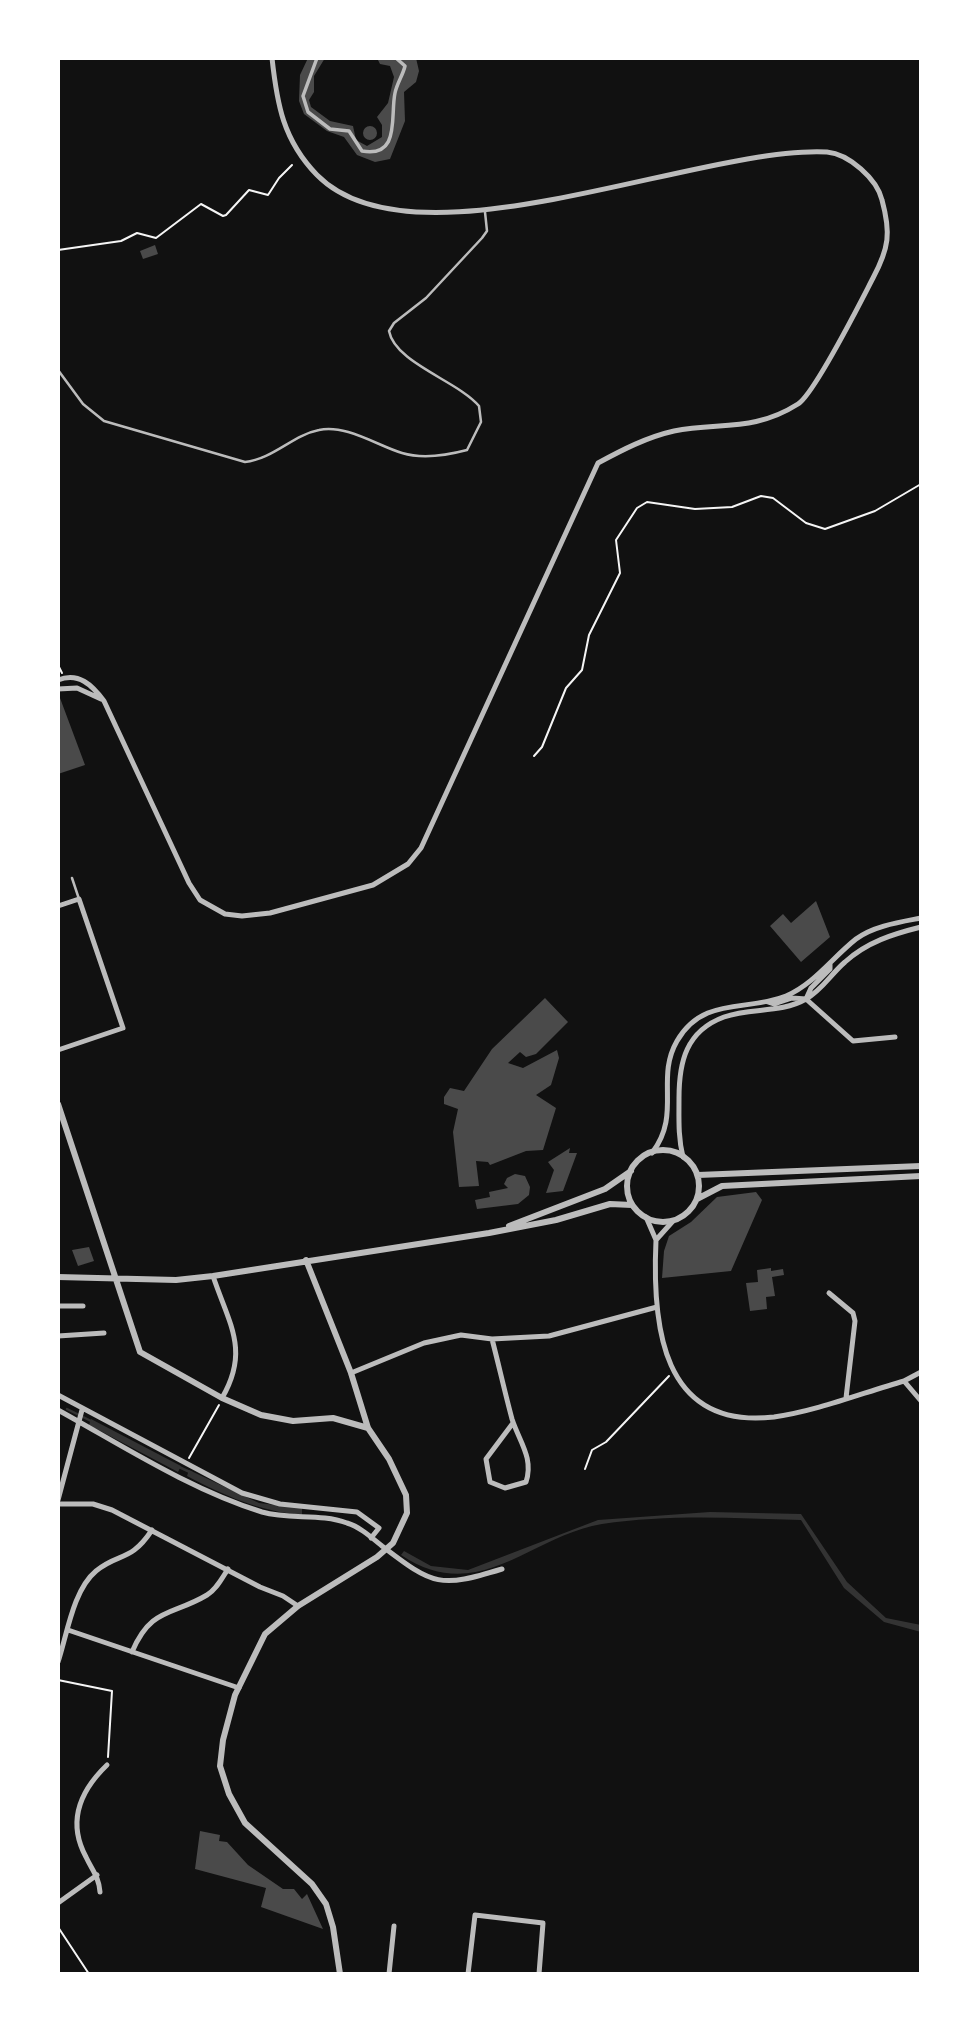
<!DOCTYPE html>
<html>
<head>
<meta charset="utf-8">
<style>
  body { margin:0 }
  #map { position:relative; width:979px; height:2032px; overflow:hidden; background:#111; font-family:Mulish,sans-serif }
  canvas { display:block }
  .frame { position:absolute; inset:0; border:60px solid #fff; pointer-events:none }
</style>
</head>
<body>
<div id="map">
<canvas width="979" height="2032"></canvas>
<div class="frame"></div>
</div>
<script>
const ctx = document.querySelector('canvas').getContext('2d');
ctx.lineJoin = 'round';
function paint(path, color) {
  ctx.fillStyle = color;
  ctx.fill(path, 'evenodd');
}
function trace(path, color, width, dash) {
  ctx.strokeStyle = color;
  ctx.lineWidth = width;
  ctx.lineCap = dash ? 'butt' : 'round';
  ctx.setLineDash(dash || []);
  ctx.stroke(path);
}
const water = new Path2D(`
  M91,1419L181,1466L178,1472L89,1425Z
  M189,1470L259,1503L302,1508V1515C259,1511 225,1496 187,1476Z
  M710,1512L801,1514L847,1582L886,1618L921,1625V1632L884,1622L844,1588L801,1520C735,1518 667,1514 602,1524C529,1536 479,1607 401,1555L404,1551L431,1566L468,1570L598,1520Z`);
const stream = new Path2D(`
  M67,1409L93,1422
  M179,1467L192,1473`);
const building = new Path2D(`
  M308,58H325L314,76V92L309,100L311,107L330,121L353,126L356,140L367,146L382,137V125L377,117L388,103L394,77L390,66L380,64L377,58H416L419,71L416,82L404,92L405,121L390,159L375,162L357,155L344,137L327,131L304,114L299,101L300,75Z
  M363 133a7 7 0 1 1 14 0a7 7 0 1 1-14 0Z
  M155,245L158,254L143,259L140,251Z
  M58,698H60L85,765L58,774Z
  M816,901L830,937L801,962L770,926L783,914L791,923Z
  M545,998L568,1022L536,1054L526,1057L520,1052L508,1063L523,1068L557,1050L559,1058L551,1085L536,1095L556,1108L543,1150L526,1151L490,1165L488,1162L476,1161L479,1186L459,1187L453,1132L458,1109L444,1104V1097L450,1088L464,1091L492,1049Z
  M570,1148L569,1153H577L563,1191L546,1193L554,1170L548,1162Z
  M515,1174L525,1176L530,1187L529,1195L518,1204L477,1209L475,1200L490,1197L489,1192L508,1188L504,1184L507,1178Z
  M756,1192L762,1200L731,1271L662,1278L664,1251L669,1236L691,1222L717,1197Z
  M89,1247L94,1261L78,1266L72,1250Z
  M771,1268V1271L783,1269L784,1275L772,1277L775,1296L766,1297L767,1309L750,1311L746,1283L758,1282L757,1270Z
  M200,1831L220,1835L219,1841L227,1842L248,1865L283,1889H294L302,1899L307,1894L323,1929L261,1907L266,1888L195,1869Z`);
const path = new Path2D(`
  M58,250L121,241L137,233L156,238L201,204L223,216L226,215L249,190L268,195L279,178L292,165
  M58,665L62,673
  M534,756L542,747L566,688L582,670L589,635L620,573L616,540L637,508L647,502L695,509L732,507L761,496L773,498L806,523L825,529L875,511L921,484
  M189,1458L219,1405
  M585,1469L592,1450L606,1442L669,1376
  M58,1680L112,1691L108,1757
  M58,1927L89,1974`);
const service = new Path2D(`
  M58,370L83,404L104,421L245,462C273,459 293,435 319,430C346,424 378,446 402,453C422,459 448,455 467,450L481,422L479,406C458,381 395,363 389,331L394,323L426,298L482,238L487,231L485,212
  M72,878L79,899`);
const pedestrian = new Path2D(`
  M317,58L303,96L308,112L330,129L349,131L362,151C401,158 390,116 395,93C397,83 403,75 405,66L396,58`);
const minor = new Path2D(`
  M58,680C79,672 92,685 104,701L189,883L200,900L225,914L242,916L270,913L373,885L408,864L421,848L598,463C622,450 647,437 674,431C720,422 754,432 798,404C815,393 861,301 873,278C889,248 891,233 882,200C877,179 849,154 827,152C700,145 414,274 317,175C283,140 277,104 272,58
  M58,689L77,688L101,699
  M58,906L79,899L123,1028L58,1050
  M806,999L853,1041L895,1037
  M768,1002L774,1004L792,998L806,999L811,988L830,969V964
  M652,1153C682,1114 655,1079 677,1041C703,996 747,1012 786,996C814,984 832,958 856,939C873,926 900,922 921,918
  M683,1157C678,1137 679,1119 679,1098C679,1062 686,1031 724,1017C751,1007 780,1014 806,999C822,990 831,974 845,962C867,942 893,934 921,927
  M646,1217L656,1240L673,1221
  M656,1240C652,1325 661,1430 774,1417C817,1411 862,1393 904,1381L921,1372
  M213,1276C229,1324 250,1350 222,1398
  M829,1293L853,1313L855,1321L846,1398
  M58,1306H83
  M58,1336L104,1333
  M492,1339C499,1366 505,1393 512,1419C519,1441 534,1458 526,1482L505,1488L490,1482L486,1459L513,1423
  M351,1373L424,1343L461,1335L492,1339L549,1336L657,1307
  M904,1381L921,1401
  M58,1395L242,1493L280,1504L357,1512L379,1528L371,1538
  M58,1410C123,1446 191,1490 262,1512C290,1520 320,1513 347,1523C360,1527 371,1537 382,1546C434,1586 440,1588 502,1569
  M58,1500L82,1410
  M58,1504H93L112,1510L260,1587L283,1596L298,1606
  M68,1630L239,1688
  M132,1652C151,1607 172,1616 207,1595C217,1589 222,1578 228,1569
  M58,1662C67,1635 73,1590 96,1571C119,1552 130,1563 152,1530
  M100,1892C99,1877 92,1870 86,1857C67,1822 80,1791 107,1765
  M58,1903L97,1875
  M389,1974L394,1926
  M468,1974L475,1915L543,1923L539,1974`);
const tertiary = new Path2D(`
  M58,1104L140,1352L222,1398L261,1415L293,1421L333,1418L368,1428
  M627 1186a36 36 0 1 1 72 0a36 36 0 1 1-72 0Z
  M698,1175L921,1166
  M697,1199L722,1186L921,1176
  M509,1226L605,1189L631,1171
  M306,1260L351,1373L368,1428L389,1459L406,1495L407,1513L393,1543L377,1557L298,1606L265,1634L235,1695L223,1740L220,1766L229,1794L245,1823L312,1884L326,1904L333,1927L340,1974
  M58,1277L176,1280L213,1276L489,1233L556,1220L610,1204L632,1205`);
paint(water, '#333');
trace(stream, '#333', 2.5);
paint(building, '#4a4a4a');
trace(path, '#f5f5f5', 2);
trace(service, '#bcbcbc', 2.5);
trace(pedestrian, '#bcbcbc', 3.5);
trace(minor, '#bcbcbc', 5);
trace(tertiary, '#bcbcbc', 6);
</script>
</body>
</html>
